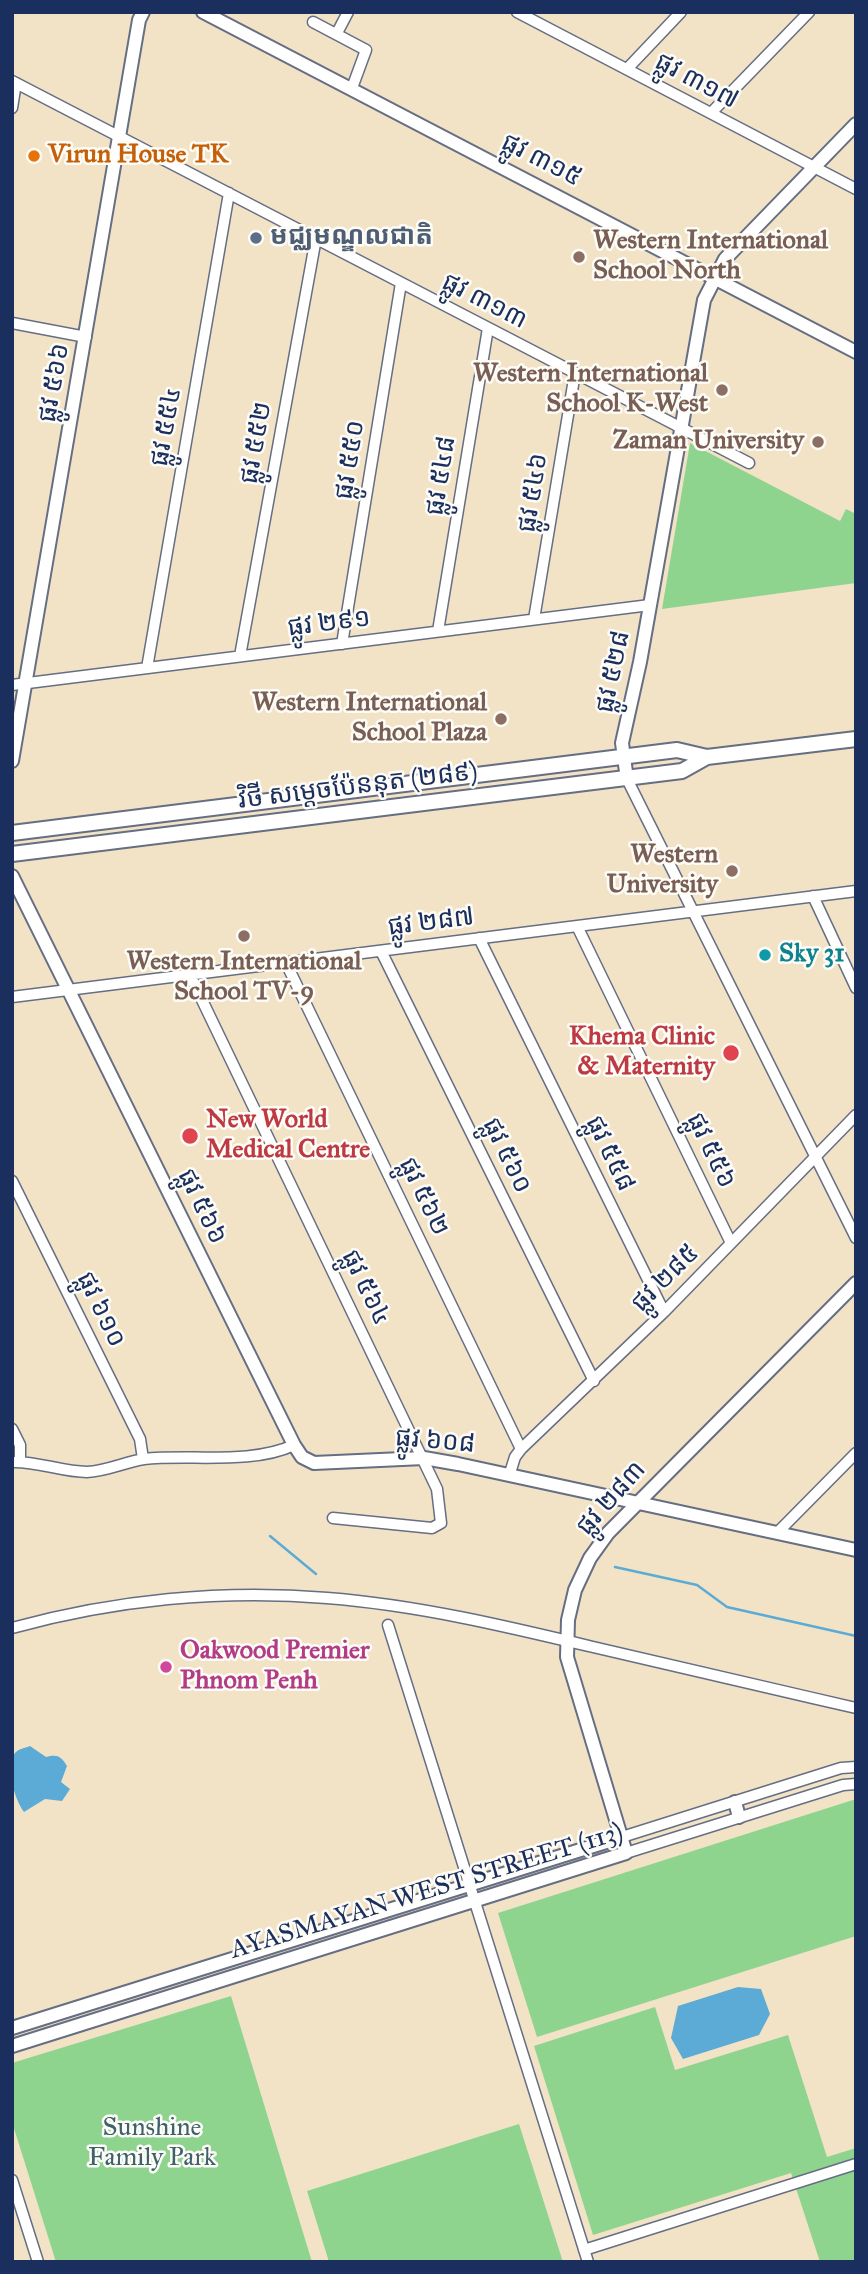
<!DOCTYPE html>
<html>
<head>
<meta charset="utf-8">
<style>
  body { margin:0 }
  #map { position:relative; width:868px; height:2274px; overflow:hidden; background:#f2e3c7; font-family:"IM FELL Great Primer",serif }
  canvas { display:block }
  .frame { position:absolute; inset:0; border:14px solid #1b2f5e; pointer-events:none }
</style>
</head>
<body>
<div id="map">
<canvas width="868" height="2274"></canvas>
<div class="frame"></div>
</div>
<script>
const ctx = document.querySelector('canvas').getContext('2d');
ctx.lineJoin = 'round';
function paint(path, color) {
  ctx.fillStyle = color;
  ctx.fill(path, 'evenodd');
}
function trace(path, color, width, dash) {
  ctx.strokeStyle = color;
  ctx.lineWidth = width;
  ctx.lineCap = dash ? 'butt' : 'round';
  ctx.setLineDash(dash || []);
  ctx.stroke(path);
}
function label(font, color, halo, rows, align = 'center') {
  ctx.font = font + ' "IM FELL Great Primer","Noto Sans Khmer",serif';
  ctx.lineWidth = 5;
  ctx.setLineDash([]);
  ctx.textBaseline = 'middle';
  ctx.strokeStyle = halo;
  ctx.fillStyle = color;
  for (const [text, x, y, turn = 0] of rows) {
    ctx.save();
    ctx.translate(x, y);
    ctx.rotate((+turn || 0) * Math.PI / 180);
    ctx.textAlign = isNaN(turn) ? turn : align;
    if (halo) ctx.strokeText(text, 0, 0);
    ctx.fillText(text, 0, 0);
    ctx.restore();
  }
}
const green = new Path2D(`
  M690,443L840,521L846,509L856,514V583L662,609Z
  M856,1799V1936L537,2037L498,1913Z
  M231,1996L312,2262H56L12,2122V2063Z
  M655,2007L675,2070L788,2035L827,2157L856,2148V2262H820L791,2173L593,2235L534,2046Z
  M519,2124L563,2262H329L307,2191Z`);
const water = new Path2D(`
  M30,1746L46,1757C57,1754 61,1756 67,1766L61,1782L70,1789L62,1801L45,1799L24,1812C15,1800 4,1765 15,1753C18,1749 25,1748 30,1746Z
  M738,1987L761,1989L770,2014L759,2035L683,2059L671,2038L678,2006Z`);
const stream = new Path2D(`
  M270,1536L316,1574
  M615,1567L697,1585L727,1607L856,1636`);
const minor = new Path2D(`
  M517,12L856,189
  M313,22L366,50L352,88
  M337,33L348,12
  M627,69L681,12
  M12,81L749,463
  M12,108L16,83
  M711,113L809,12
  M12,323L86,337
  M534,619L575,373
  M438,631L488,328
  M342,644L401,283
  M240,656L316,238
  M147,668L229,193
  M12,685L650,605
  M627,779L856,1238
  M813,896L856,988
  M577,926L731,1243
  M479,938L664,1312
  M381,951L594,1381
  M286,963L521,1449
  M190,975L437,1489L441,1523L432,1528L333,1518
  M12,997L856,891
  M12,1181L140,1439L143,1459
  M12,1429L20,1445V1462
  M12,1462C37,1461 62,1472 87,1472C107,1471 125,1462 144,1459C190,1454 251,1465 294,1445
  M510,1473L515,1457L521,1449L664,1312L856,1115
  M778,1532L856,1453
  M388,1625L588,2262
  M12,1628C113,1600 222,1589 327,1598C417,1605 505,1626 593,1647C680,1667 768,1688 856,1708
  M622,1837L841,1768L856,1767
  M626,1853L843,1785L856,1784
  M12,2180L38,2262
  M584,2250L856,2164`);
const tertiary = new Path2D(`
  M203,12L856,352
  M12,761L139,20L143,12
  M627,779L622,743L640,662L704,300L725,259L856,124
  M12,876L294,1445L302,1457L314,1463L424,1458L458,1464L856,1550
  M735,1802L739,1817
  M12,2028L622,1837
  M12,2046L626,1853L567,1657L568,1620L575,1590L590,1558L608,1533L856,1283`);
const secondary = new Path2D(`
  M12,833L677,750L707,757L856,739
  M12,854L682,771L707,757`);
const markers = [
  [34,156,7,"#e8710a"],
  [256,238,7,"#5c6f8a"],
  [579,257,7,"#8d6e63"],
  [722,390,7,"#8d6e63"],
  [818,442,7,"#8d6e63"],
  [501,719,7,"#8d6e63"],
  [732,871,7,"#8d6e63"],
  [244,936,7,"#8d6e63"],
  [765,955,7,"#0f9aa8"],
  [731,1053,9,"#e0444e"],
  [190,1136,9,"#e0444e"],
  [166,1667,7,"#d1479c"]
];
const streetNames = [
  ["ផ្លូវ ៣១៧",696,82,28],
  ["ផ្លូវ ៣១៥",541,161,27],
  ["ផ្លូវ ៣១៣",484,302,27],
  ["ផ្លូវ ៥៦៦",55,383,-80],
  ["ផ្លូវ ៥៥៤",167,427,-80],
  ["ផ្លូវ ៥៥២",257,443,-80],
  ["ផ្លូវ ៥៥០",351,460,-81],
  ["ផ្លូវ ៥៤៨",442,476,-81],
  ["ផ្លូវ ៥៤៦",534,493,-81],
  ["ផ្លូវ ២៩១",329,624,-7],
  ["ផ្លូវ ៥២៨",614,672,-78],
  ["វិថី សម្តេចប៉ែននុត (២៨៩)",358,787,-7],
  ["ផ្លូវ ២៨៧",431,923,-7],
  ["ផ្លូវ ៥៥៦",710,1151,64],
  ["ផ្លូវ ៥៥៨",609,1154,64],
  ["ផ្លូវ ៥៦០",506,1156,64],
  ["ផ្លូវ ៥៦២",423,1197,64],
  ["ផ្លូវ ៥៦៦",201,1207,64],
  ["ផ្លូវ ២៨៥",666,1279,-45],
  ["ផ្លូវ ៥៦៤",365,1288,64],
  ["ផ្លូវ ៦១០",100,1310,64],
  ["ផ្លូវ ៦០៨",435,1442,5],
  ["ផ្លូវ ២៨៣",612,1499,-48],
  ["AYASMAYAN WEST STREET (113)",427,1892,-17]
];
const foodNames = [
  ["Virun House TK",48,156]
];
const serviceNames = [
  ["មជ្ឈមណ្ឌលជាតិ",270,238]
];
const educationNames = [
  ["Western International",593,242,"left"],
  ["School North",593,272,"left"],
  ["Western International",708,375],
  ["School K-West",708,405],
  ["Zaman University",804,442],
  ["Western International",487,704],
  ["School Plaza",487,734],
  ["Western",718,856],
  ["University",718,886],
  ["Western International",244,963,"center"],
  ["School TV-9",244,993,"center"]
];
const cultureNames = [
  ["Sky 31",779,955]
];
const healthNames = [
  ["Khema Clinic",715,1038],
  ["& Maternity",715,1068],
  ["New World",206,1121,"left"],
  ["Medical Centre",206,1151,"left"]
];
const hotelNames = [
  ["Oakwood Premier",180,1652],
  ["Phnom Penh",180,1682]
];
const parkNames = [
  ["Sunshine",152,2129],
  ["Family Park",152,2159]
];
paint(green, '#8ed48e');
paint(water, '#5cabd6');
trace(stream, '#5cabd6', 2.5);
trace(minor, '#666e83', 13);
trace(tertiary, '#666e83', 16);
trace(secondary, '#666e83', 18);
trace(minor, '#fff', 10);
trace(tertiary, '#fff', 12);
trace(secondary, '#fff', 14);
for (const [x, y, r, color] of markers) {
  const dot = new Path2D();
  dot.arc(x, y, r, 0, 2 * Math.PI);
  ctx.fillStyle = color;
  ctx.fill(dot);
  trace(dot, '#fdfcf7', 2.5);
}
label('26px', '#1b2f5e', '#fdfcf7', streetNames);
label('bold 26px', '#c56008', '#fdfcf7', foodNames, 'left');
label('bold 26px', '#4e5e75', '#fdfcf7', serviceNames, 'left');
label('bold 26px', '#785e54', '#fdfcf7', educationNames, 'right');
label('bold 26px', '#0d838f', '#fdfcf7', cultureNames, 'left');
label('bold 26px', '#be3a42', '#fdfcf7', healthNames, 'right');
label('bold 26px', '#b23c85', '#fdfcf7', hotelNames, 'left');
label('26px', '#3e616c', '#fdfcf7', parkNames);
</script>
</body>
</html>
